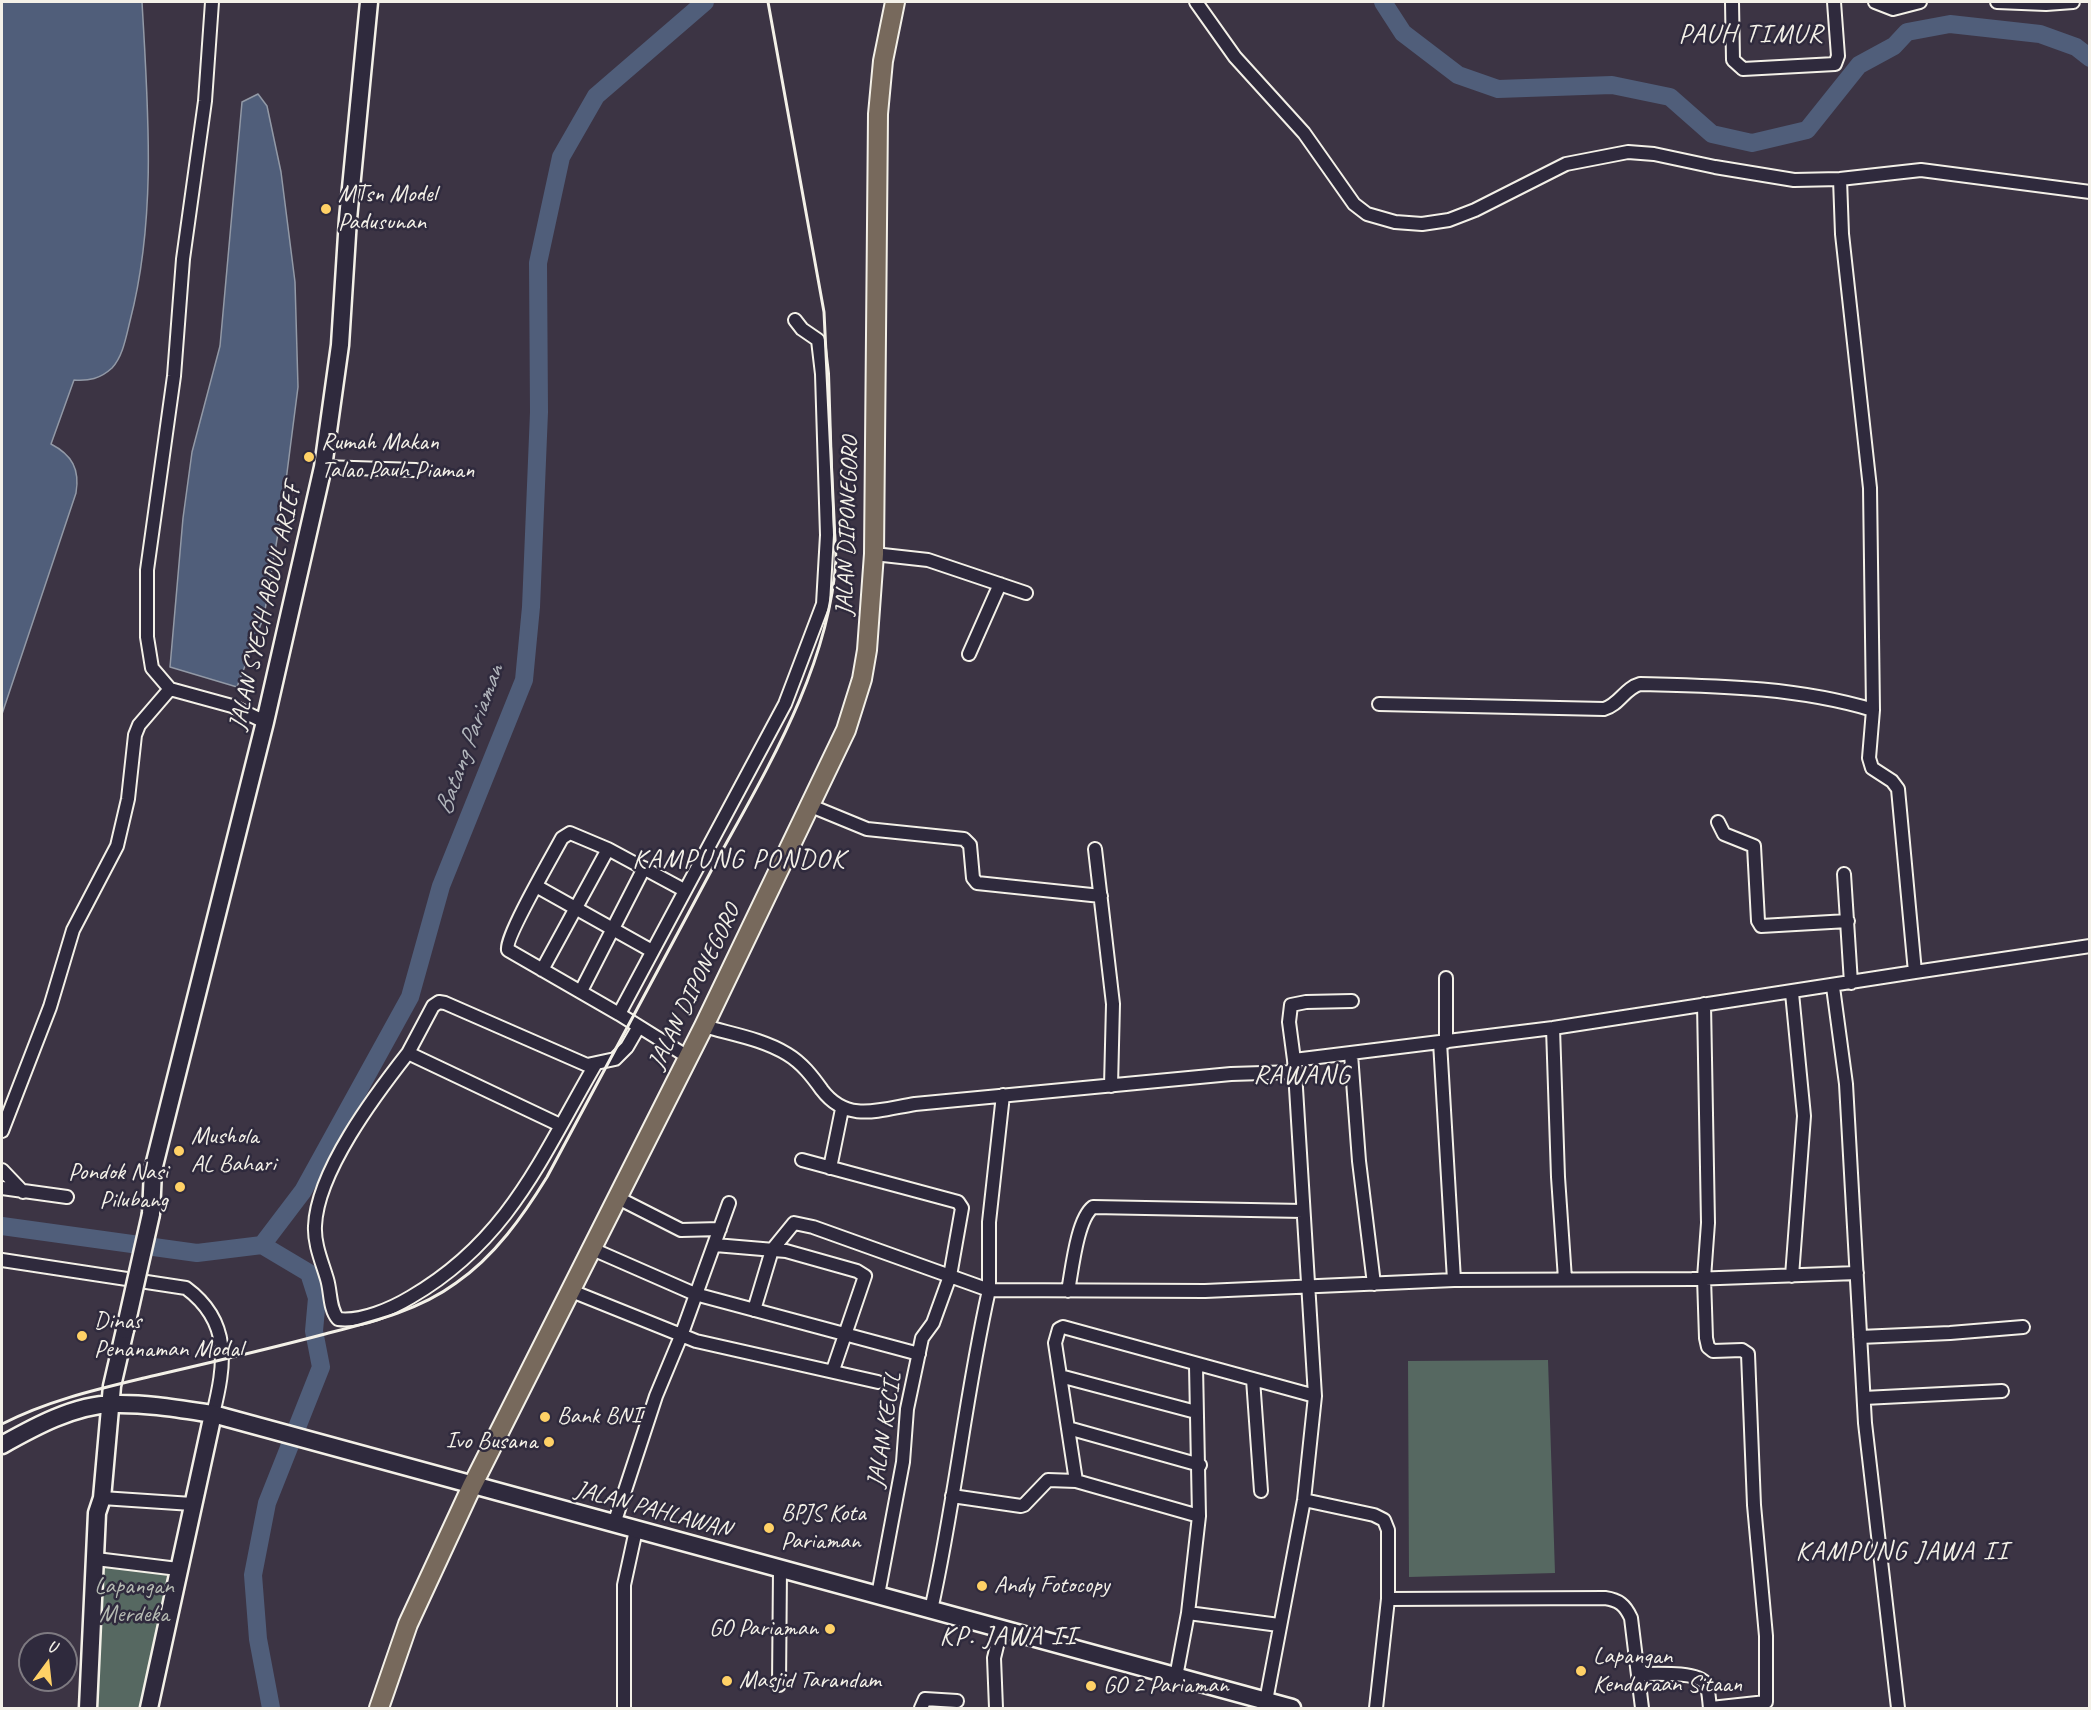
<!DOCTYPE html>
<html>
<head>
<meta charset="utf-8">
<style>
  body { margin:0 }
  #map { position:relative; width:2091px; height:1710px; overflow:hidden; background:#3c3444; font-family:Caveat,sans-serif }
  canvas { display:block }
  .frame { position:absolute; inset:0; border:3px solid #f4f1e8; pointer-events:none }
  .north { position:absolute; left:18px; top:1632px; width:60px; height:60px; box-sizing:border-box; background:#2f2a3d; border:2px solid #7e7a81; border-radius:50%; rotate:15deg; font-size:16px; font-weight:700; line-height:24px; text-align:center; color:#f4f1e8 }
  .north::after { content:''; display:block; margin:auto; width:21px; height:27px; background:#ffd166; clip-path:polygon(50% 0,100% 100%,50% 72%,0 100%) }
</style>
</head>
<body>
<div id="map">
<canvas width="2091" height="1710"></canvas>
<div class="frame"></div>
<div class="north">U</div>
</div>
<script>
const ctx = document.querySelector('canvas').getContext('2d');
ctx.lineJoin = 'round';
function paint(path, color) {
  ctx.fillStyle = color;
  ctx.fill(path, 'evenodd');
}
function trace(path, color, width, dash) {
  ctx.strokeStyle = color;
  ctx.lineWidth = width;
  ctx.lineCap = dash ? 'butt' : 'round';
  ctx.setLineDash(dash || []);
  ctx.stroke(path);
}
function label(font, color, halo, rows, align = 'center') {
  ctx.font = font + ' Caveat,sans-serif';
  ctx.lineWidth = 5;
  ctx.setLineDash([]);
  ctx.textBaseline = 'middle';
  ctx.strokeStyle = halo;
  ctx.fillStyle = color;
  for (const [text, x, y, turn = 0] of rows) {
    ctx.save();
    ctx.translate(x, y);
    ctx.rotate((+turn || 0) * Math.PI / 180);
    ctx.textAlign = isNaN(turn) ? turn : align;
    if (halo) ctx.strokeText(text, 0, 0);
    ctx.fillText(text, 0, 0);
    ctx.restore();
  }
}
const green = new Path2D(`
  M1548,1360L1555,1573L1409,1577L1408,1361Z
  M104,1566L173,1572L140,1708H96Z`);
const water = new Path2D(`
  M2,2H142C148,108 157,217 130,321C126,337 123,356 112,368C100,379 89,381 74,380L51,444C72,455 80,469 76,493L2,714Z
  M258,94L267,106L281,172L295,282L298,387L283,504L264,616L237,687L170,667L183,518L192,452L220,346L242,102Z`);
const river = new Path2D(`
  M1383,2L1403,33L1458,75L1498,89L1612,85L1670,97L1712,134L1752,143L1807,130L1859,65L1894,46L1907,32L1950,24L2040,34L2076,47L2090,58
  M2,1226L197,1253L262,1245L303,1191L410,997L441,886L524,680L531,607L539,412L538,263L561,157L596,96L705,2
  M262,1245L309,1273L317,1298L314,1331L321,1367L267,1503L253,1575L258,1639L271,1708`);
const street = new Path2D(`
  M212,2L205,101L183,259L174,376L147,570V637L152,668L170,689L232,706L265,722
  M1196,2L1235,57L1304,133L1354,204L1367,214L1395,222L1422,224L1449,220L1475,210L1566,164L1628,152L1654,154L1715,167L1794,180L1840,179L1921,170L2090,192
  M1732,2L1733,60L1743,69L1835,64L1838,56L1834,2
  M1875,2L1893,9L1920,2
  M1997,2L2046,4L2073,2
  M323,467L416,470
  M874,554L928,560L1026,593
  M969,654L1000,584
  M1379,704L1604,709C1619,705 1625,688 1640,684C1718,686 1797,687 1873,710
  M811,806L867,829L964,839L970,845L973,878L977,883L1101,896
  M1718,822L1724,834L1754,846L1758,921L1761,926L1848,921
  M1095,849L1113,1004L1111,1086
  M1844,874L1851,983
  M536,886L652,951
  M542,970L608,849
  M1915,972L2090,946
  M1833,987L1846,1084L1865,1423L1898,1708
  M581,991L644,868
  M1704,1004L1708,1223L1704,1278L1706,1338L1708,1347L1713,1351L1742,1350L1748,1354L1754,1505L1766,1636V1702L1711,1708
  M619,1014L508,950C504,939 553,855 562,838L570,833L608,849L684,890
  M704,1026C731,1034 763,1039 787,1054C802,1063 812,1076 822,1090C847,1123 879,1110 915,1104L1231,1074L1295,1072L1294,1060L1553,1028L1915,972L1898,789L1892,781L1872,768L1869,758L1873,710L1870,488L1842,234L1840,179
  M1553,1028L1558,1177L1565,1279
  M1440,1042L1454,1280
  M1446,1042V978
  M408,1053C375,1095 317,1172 315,1226C314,1244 322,1262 327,1279C331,1292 329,1308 338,1319C361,1322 391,1309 411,1297C509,1240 541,1158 595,1065
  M1351,1054L1359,1161L1374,1284
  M688,1057L619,1014L785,704L823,604L827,535L822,374L818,340L802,329L795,320
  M1294,1060L1289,1022L1291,1005L1306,1002L1352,1001
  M560,1125L408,1053L433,1006L439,1002L445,1003L587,1065L615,1059L627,1047L638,1028
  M2,1131L50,1007L73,930L117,846L128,799L135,735L139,725L170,689
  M802,1160L958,1202L962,1208L950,1276L933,1323L922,1338L907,1409L903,1462L878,1595
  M830,1168L842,1109
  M2,1170L23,1192
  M2,1188L67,1197
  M616,1197L681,1230L720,1229
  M715,1245L786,1251L857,1271L865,1276L833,1370
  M590,1248L695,1294L919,1354
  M2,1260L186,1288C232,1322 225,1365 213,1414
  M1792,1276L1804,1116L1792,993
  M569,1290L696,1341L878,1382
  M1068,1291C1072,1270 1077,1219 1093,1207L1303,1211
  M754,1310L772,1250L794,1223L813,1227L989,1290V1222L1003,1095
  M1860,1337L1950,1333L2023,1327
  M1196,1366L1199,1516L1076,1481L1055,1343L1059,1329L1063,1327L1315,1396
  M1060,1376L1196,1412
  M1253,1379L1261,1491
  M1864,1398L2002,1391
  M1068,1428L1200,1465
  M952,1496L1021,1506L1024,1505L1048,1480L1076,1481
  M102,1498L192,1504
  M1304,1500L1374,1515L1384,1520L1388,1530V1599L1376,1708
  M1199,1516L1188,1613L1279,1625
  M614,1524L656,1396L681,1336L729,1203
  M96,1559L178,1569
  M1388,1599L1605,1598C1619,1600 1625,1605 1631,1618L1642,1708
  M931,1610C955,1504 965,1396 989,1290L1205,1291L1454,1280L1692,1279L1857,1273
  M1639,1674C1654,1674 1698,1671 1706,1684C1709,1691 1709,1701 1710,1708
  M1176,1677L1188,1613
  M779,1685L780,1569
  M1266,1701L1304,1500L1315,1396L1295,1072
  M624,1708V1585L636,1530
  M921,1708L925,1699L957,1701
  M996,1708L994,1658L1001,1629`);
const secondary = new Path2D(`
  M151,1214L153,1170L265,722L323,467L340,345L348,219L369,2
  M2,1445C34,1427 74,1405 113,1404C146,1403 180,1409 213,1414L1292,1708
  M88,1708L97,1513L102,1498L112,1386L125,1330
  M149,1708L213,1414`);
const primary = new Path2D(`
  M379,1708L408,1624L472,1486L704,1026L846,730L862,679L867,650L874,554L878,114L883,61L895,2`);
const rail = new Path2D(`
  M2,1424C47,1401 94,1390 144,1378C204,1364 265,1350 325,1334C371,1322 418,1311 456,1283C495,1256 523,1216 547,1177C601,1075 656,974 710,873C763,775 828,673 836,560L824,312L768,2`);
const secondaryBridge = new Path2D(`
  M125,1330L151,1214`);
const markers = [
  [326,209,6,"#ffd166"],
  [309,457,6,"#ffd166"],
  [179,1151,6,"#ffd166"],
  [180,1187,6,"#ffd166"],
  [82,1336,6,"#ffd166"],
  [545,1417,6,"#ffd166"],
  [549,1442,6,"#ffd166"],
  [769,1528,6,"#ffd166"],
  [982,1586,6,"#ffd166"],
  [830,1629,6,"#ffd166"],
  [1581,1671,6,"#ffd166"],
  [727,1681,6,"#ffd166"],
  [1091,1686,6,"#ffd166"]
];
const poiNames = [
  ["MTsn Model",338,195],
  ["Padusunan",338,223],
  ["Rumah Makan",321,443],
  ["Talao Pauh Piaman",321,471],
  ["Mushola",191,1137],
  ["AL Bahari",191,1165],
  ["Pondok Nasi",168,1173,"right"],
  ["Pilubang",168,1201,"right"],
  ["Dinas",94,1322],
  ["Penanaman Modal",94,1350],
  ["Bank BNI",557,1417],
  ["Ivo Busana",537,1442,"right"],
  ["BPJS Kota",781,1514],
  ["Pariaman",781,1542],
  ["Andy Fotocopy",994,1586],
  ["GO Pariaman",818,1629,"right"],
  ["Lapangan",1593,1657],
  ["Kendaraan Sitaan",1593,1685],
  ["Masjid Tarandam",739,1681],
  ["GO 2 Pariaman",1103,1686]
];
const streetNames = [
  ["JALAN DIPONEGORO",848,526,-88],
  ["JALAN SYECH ABDUL ARIEF",266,607,-77],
  ["JALAN DIPONEGORO",695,987,-64],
  ["JALAN KECIL",885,1430,-81],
  ["JALAN PAHLAWAN",653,1510,15]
];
const parkNames = [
  ["Lapangan",134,1587],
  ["Merdeka",134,1615]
];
const waterNames = [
  ["Batang Pariaman",470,740,-70]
];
const quarterNames = [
  ["PAUH TIMUR",1751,35],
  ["KAMPUNG PONDOK",739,860],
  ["RAWANG",1302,1076],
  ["KAMPUNG JAWA II",1902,1552],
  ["KP. JAWA II",1008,1637]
];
paint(green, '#566861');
paint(water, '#505e7a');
trace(water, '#9299a6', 1.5);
trace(river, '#505e7a', 18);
trace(street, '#f4f1e8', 16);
trace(secondary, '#f4f1e8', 21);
trace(primary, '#f4f1e8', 22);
trace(street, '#2f2a3d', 12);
trace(secondary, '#2f2a3d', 16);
trace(primary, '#77695c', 18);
trace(rail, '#f4f1e8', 3);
trace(secondaryBridge, '#f4f1e8', 21, []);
trace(secondaryBridge, '#2f2a3d', 16);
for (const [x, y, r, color] of markers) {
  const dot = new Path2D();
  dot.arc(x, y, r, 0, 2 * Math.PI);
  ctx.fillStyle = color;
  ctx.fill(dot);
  trace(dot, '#2f2a3d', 2);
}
label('24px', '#f4f1e8', '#2f2a3d', poiNames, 'left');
label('24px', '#f4f1e8', '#2f2a3d', streetNames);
label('24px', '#b5bab2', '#2f2a3d', parkNames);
label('italic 26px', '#b2b6bc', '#2f2a3d', waterNames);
ctx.letterSpacing = '1.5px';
label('27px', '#f4f1e8', '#2f2a3d', quarterNames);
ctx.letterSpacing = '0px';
</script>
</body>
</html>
